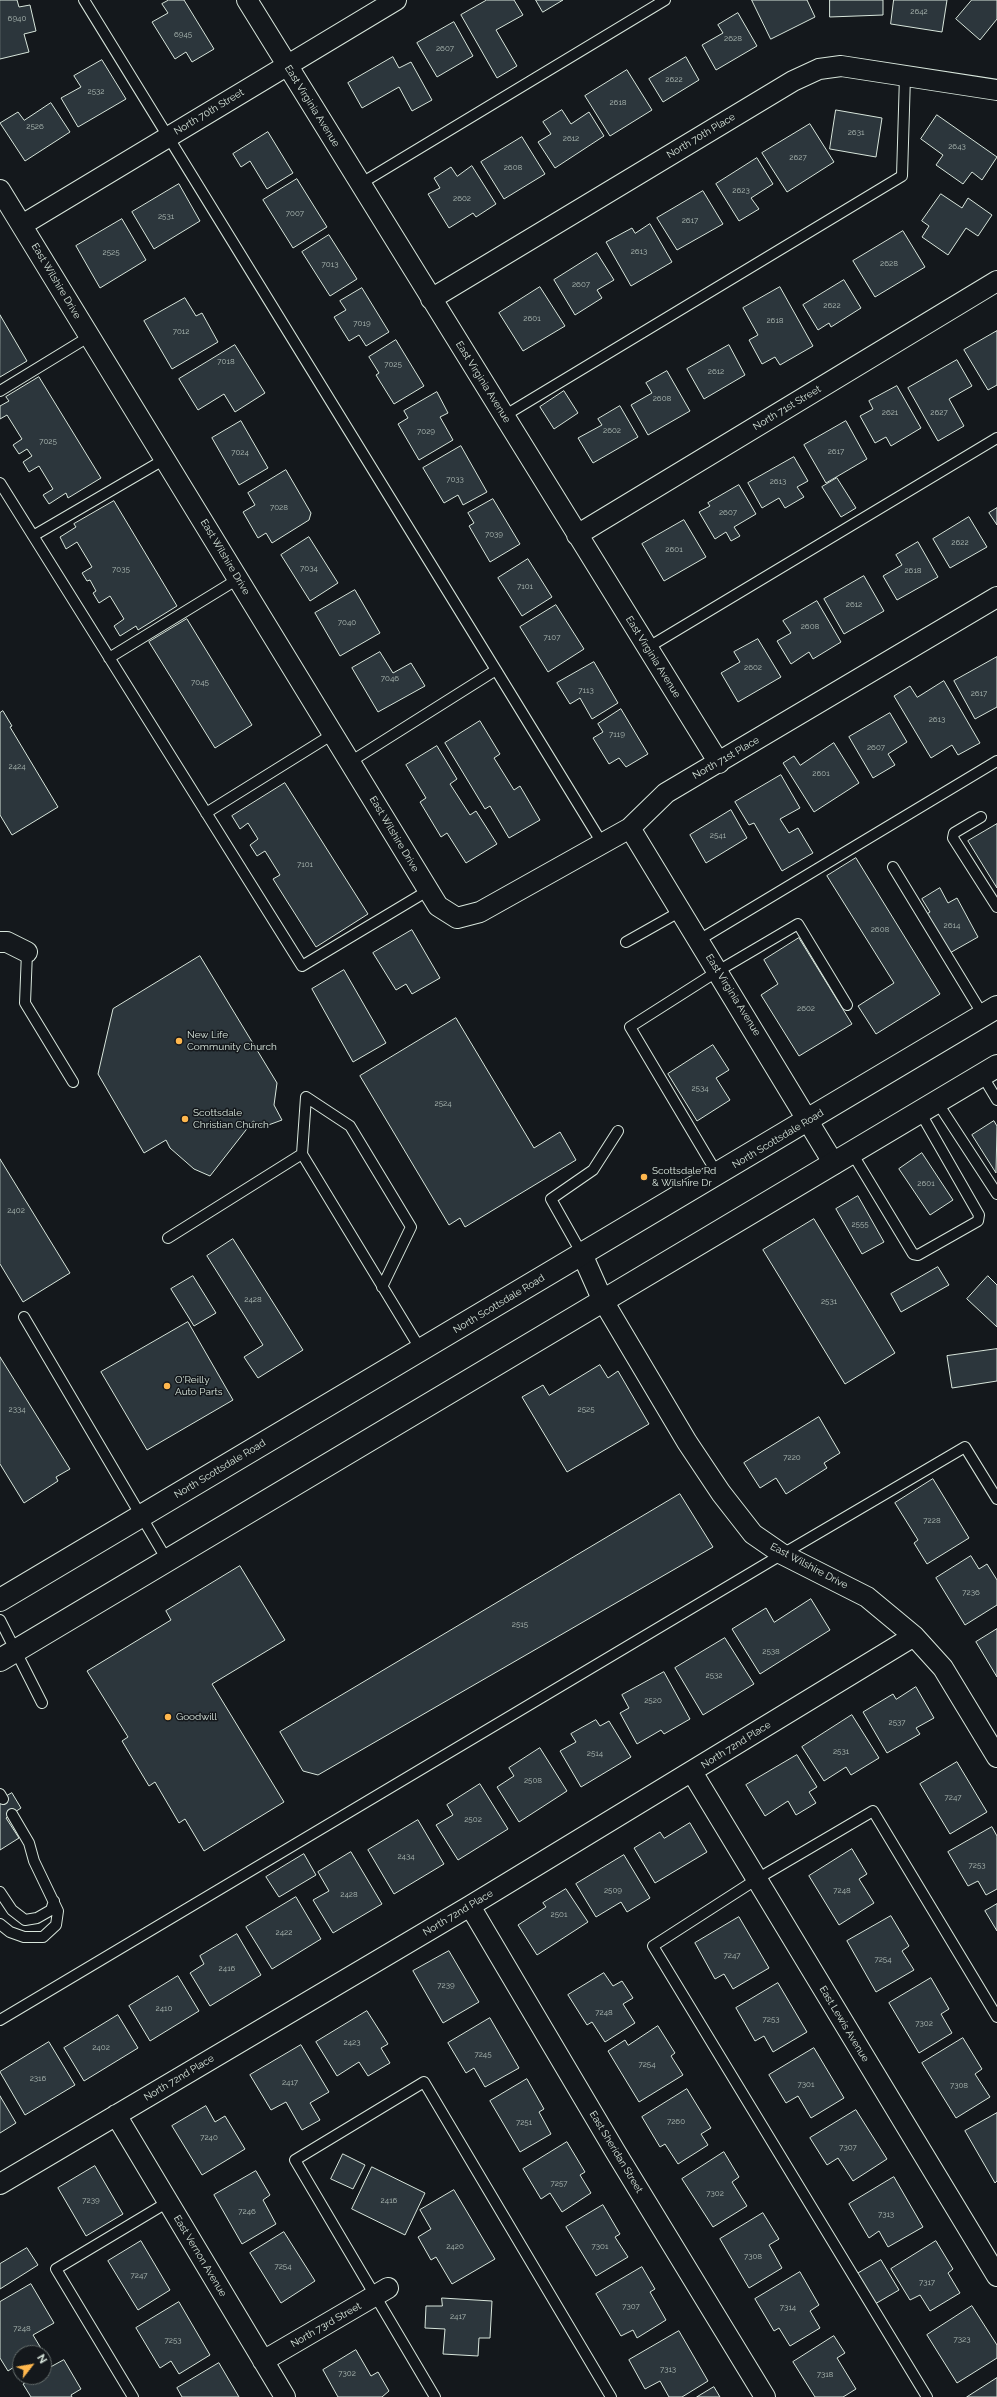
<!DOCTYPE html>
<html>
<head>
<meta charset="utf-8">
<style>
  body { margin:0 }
  #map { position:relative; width:997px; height:2397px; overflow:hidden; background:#14181c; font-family:Raleway,sans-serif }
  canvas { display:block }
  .north { position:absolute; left:12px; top:2345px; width:40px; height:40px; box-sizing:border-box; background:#14181c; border:1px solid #626a69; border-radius:50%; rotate:59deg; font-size:11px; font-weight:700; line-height:16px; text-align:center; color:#d8e6dc }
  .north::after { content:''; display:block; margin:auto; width:14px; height:18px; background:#ffb74d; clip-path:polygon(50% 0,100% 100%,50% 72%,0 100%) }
</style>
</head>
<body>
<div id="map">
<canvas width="997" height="2397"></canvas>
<div class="north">N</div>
</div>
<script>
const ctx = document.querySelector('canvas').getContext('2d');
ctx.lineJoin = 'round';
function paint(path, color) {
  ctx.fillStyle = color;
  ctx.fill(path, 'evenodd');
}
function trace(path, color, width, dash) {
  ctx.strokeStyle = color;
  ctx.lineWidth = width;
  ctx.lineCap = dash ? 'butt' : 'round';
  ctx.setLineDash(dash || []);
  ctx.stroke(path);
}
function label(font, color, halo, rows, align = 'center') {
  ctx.font = font + ' Raleway,sans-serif';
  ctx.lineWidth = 3;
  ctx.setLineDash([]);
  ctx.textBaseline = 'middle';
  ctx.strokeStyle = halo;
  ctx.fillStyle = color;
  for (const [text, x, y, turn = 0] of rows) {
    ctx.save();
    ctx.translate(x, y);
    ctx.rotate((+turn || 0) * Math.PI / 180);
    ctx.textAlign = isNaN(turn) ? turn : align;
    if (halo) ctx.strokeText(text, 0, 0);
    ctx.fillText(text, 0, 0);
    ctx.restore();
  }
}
const building = new Path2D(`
  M0,0H17L19,7L30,5L36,31L24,34L29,52L0,59Z
  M169,0H184L214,49L192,62L186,52L175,59L152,22L168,13L162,4Z
  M487,0H514L523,15L496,30L517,66L497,78L461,15Z
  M536,0H563L543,12Z
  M752,0H807L815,17L771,39Z
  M830,0H883V15L830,17Z
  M894,0H947L942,32L891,24Z
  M972,0H997V19L980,40L956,19Z
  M738,13L757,46L716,70L702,45L723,33L718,25Z
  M454,22L473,56L437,77L417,43Z
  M393,57L399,68L411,62L432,100L412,111L399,87L362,108L348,83Z
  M686,57L699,80L663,102L649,79Z
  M102,60L126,99L78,127L61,98L81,87L74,76Z
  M627,70L652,110L610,136L585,96Z
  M51,103L70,132L25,161L0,123L18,112L24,120Z
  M562,110L571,124L589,112L604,136L555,168L538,142L551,134L543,122Z
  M836,110L882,118L876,157L830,149Z
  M937,115L997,157L982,180L972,172L963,184L936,165L943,155L921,139Z
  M810,124L834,162L787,192L762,153Z
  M268,132L293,173L267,189L250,161L241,167L233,154Z
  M522,137L545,174L504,199L481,162Z
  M757,158L773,184L751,198L759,209L739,221L716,184Z
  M472,166L496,204L476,217L473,213L449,228L428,194L440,188L434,178L451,167L457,176Z
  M297,179L327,227L293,248L263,200Z
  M179,184L200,221L154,249L132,212Z
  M703,191L723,224L677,250L657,218Z
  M941,194L962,208L968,198L992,215L978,236L966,228L948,255L922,237L929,226L922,221Z
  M122,219L146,260L100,288L76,246Z
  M650,224L672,262L631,286L606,242L632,228L635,233Z
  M903,231L925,267L875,297L853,261Z
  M329,235L357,279L330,296L302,252Z
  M597,253L614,280L597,290L602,298L575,315L554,280Z
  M844,280L861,308L831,327L829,323L818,330L803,305Z
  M540,287L565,326L523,351L499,313Z
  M780,287L813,346L780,365L775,357L762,364L749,340L758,335L743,308Z
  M362,288L389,332L366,346L359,335L349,341L334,317L346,310L340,301Z
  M185,298L196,316L202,313L218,342L172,369L144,321Z
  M0,315L27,361L0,377Z
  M997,331V385L988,390L964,350Z
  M396,340L424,386L394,404L376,375L379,373L369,357Z
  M235,345L265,393L235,412L224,394L198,410L179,379Z
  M729,345L745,375L704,399L687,369Z
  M957,360L972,386L949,399L964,426L938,441L908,388Z
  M667,371L690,411L648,435L631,405L652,393L646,383Z
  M39,377L101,478L68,498L66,493L49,504L43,495L53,489L39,466L29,472L23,462L32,456L27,449L19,454L13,445L22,439L7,415L0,419V406L9,401L6,397Z
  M897,386L921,428L891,446L886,437L875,443L860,416L873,409L869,401Z
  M564,391L578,413L554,429L540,407Z
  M437,392L448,413L440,417L453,440L419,460L398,424L408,418L404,411Z
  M620,406L638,437L593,463L578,438L602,425L598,419Z
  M241,421L268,468L239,485L212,438Z
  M846,421L867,459L826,483L804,445Z
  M461,446L487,492L463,505L458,495L444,503L423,468Z
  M794,457L808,481L797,487L804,497L785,508L779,498L762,508L748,483Z
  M286,470L311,513L309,520L272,543L266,533L258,538L243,512L255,505L248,493Z
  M837,478L856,508L841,517L822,487Z
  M739,485L756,514L734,527L740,536L731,541L726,532L715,539L699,512L710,506L708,503Z
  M493,499L520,544L490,562L469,526L474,523L468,513Z
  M114,501L177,606L138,630L136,626L120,636L114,626L124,619L110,596L99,603L93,593L96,591L90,580L87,581L82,573L92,567L77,542L66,549L60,537L76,527L74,524Z
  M997,508V525L989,513Z
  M969,517L987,547L950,568L933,539Z
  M684,520L706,557L664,581L642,544Z
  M309,537L338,583L310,601L281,555Z
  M918,542L938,577L897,600L883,576L902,565L896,555Z
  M528,559L552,597L522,616L498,578Z
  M864,576L884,611L844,634L824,599Z
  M355,590L380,633L340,656L315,613Z
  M817,601L841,642L813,659L809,652L791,664L777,641L791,633L783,621Z
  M556,605L584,649L548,672L520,627Z
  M187,619L252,725L215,748L149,642Z
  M758,639L781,677L738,702L721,673L740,662L734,652Z
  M380,652L393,673L411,663L425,686L378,712L352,668Z
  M997,657V707L975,719L954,681Z
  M594,662L618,703L592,719L580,698L570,704L557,683Z
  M944,681L980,743L958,755L952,745L931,758L894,696L910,686L917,697Z
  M621,709L648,754L626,767L619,758L609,764L593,738L603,732L598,724Z
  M3,711L12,726L10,727L58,807L12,835L0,815V713Z
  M890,713L907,742L888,754L895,765L873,778L849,737Z
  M480,721L500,754L494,758L514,790L520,786L540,820L509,838L490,806L485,809L445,743Z
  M834,743L859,783L814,812L783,763L794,756L800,765Z
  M437,746L457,779L450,784L470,815L476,811L497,844L466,863L447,833L441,837L420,802L426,798L406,765Z
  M781,775L800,808L780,819L789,833L798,828L813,853L782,871L754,823L749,825L735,802Z
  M285,783L368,914L316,947L273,879L280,875L265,851L257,856L250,845L258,839L248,823L240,829L232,816Z
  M731,810L747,838L706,863L690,835Z
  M997,824V888L968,841Z
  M856,858L940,994L876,1034L858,1006L894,983L827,876Z
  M940,888L948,903L957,898L978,937L948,954L925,915L930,912L922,899Z
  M412,930L440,978L412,994L406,984L396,990L373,953Z
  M799,938L852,1024L799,1056L761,995L778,984L764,960Z
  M200,956L277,1083L274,1105L282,1120L263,1127L253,1121L210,1176L194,1169L170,1148L166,1140L144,1153L98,1074L113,1009Z
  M344,970L386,1043L353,1062L312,989Z
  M456,1018L534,1148L560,1132L576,1160L465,1227L460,1218L449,1225L360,1076Z
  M713,1045L729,1070L716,1078L730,1100L697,1121L668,1074Z
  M994,1121L997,1126L996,1173L972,1135Z
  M922,1153L953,1200L930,1215L899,1169Z
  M0,1159L70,1273L23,1302L0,1264Z
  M858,1196L884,1242L862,1254L836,1209Z
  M814,1219L895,1353L845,1384L763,1250Z
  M233,1239L303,1350L258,1378L244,1357L263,1345L207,1256Z
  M938,1267L949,1285L901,1312L891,1294Z
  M193,1276L216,1313L194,1326L171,1289Z
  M988,1276L997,1285V1327L967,1299Z
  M188,1322L233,1400L147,1450L101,1372Z
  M997,1349V1381L952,1388L947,1356Z
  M0,1357L70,1469L56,1477L58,1481L24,1503L0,1464Z
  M600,1365L608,1378L618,1371L649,1424L567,1472L522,1397L543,1385L549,1395Z
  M819,1417L840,1453L824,1463L827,1468L786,1494L776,1478L760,1488L744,1463Z
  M933,1479L969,1538L927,1564L914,1543L918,1540L895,1503Z
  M680,1494L713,1547L318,1775L303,1771L280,1732Z
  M971,1556L979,1569L987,1564L997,1580V1605L965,1625L936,1578Z
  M240,1566L285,1640L212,1684L284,1802L204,1851L185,1819L179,1823L155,1782L149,1786L122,1741L128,1737L87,1671L171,1620L166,1611Z
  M811,1599L830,1630L760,1674L732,1629L766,1608L774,1622Z
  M997,1629V1677L976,1642Z
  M725,1638L754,1684L703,1715L675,1668Z
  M664,1672L690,1719L664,1734L661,1730L637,1744L620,1713L629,1708L622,1695Z
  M916,1687L934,1718L916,1728L920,1734L887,1753L863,1712L893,1694L896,1699Z
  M852,1715L879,1758L851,1775L846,1767L824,1781L802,1747Z
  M596,1720L600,1726L609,1721L631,1757L581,1787L560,1751L576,1742L571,1734Z
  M540,1748L567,1791L519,1822L497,1787L514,1776L509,1768Z
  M797,1755L817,1787L809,1792L816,1803L796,1815L788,1801L765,1816L746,1785Z
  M957,1762L987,1812L950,1834L920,1784Z
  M480,1784L508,1829L458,1860L436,1825L453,1815L447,1805Z
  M12,1793L21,1808L6,1818L19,1838L0,1850V1800Z
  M418,1820L444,1864L394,1894L368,1850Z
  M690,1823L707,1852L655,1883L634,1848L660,1832L664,1838Z
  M992,1827L997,1836V1889L986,1895L978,1881L968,1886L948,1852Z
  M852,1849L867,1874L859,1879L874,1903L839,1925L809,1876Z
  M351,1852L382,1904L333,1933L313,1900L329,1891L318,1872Z
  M304,1854L316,1875L279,1897L266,1877Z
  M624,1855L650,1898L627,1912L621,1902L596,1917L576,1884Z
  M566,1889L588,1922L537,1955L518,1925L546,1907L543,1903Z
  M296,1897L321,1939L272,1969L246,1927Z
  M997,1904V1931L985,1911Z
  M891,1916L909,1946L902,1951L914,1970L876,1992L847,1941Z
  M739,1917L769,1968L733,1989L724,1974L715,1979L695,1943Z
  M237,1934L261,1975L210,2006L190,1973L204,1964L200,1956Z
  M449,1951L479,2002L443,2023L413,1971Z
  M604,1973L613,1986L622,1981L633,1998L623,2004L635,2023L605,2042L592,2022L587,2025L568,1995Z
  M178,1976L199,2011L150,2041L129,2006Z
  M931,1978L949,2009L941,2014L952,2033L919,2053L889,2003Z
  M778,1983L807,2032L773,2052L764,2036L755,2041L736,2008Z
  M367,2011L388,2044L381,2048L390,2063L368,2076L359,2062L337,2076L316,2042Z
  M118,2015L138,2048L84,2081L64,2048Z
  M490,2018L519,2068L485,2087L474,2068L466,2073L448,2043Z
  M658,2026L675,2053L671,2056L683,2075L639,2102L608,2051L625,2040L628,2045Z
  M963,2038L982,2069L975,2074L990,2097L956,2118L922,2063Z
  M49,2042L75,2085L25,2115L0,2072Z
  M301,2045L329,2092L310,2103L320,2120L302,2130L286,2102L271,2110L250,2075Z
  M814,2048L844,2098L811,2118L798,2096L786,2103L769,2075Z
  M527,2079L544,2109L539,2112L551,2134L520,2152L490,2101Z
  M687,2089L711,2128L701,2134L708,2145L678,2164L665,2144L660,2147L642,2117Z
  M0,2096L16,2123L0,2133Z
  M206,2106L215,2122L225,2116L245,2149L202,2175L172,2126Z
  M856,2110L887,2159L853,2181L838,2158L827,2165L810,2138Z
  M997,2113V2181L995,2183L965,2131Z
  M567,2142L585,2172L580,2175L591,2193L562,2212L550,2193L541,2199L523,2169Z
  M724,2152L739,2177L732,2182L747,2206L713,2227L682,2179Z
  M343,2154L365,2165L353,2189L331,2179Z
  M95,2166L123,2214L86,2236L58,2188Z
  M372,2167L425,2193L405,2235L352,2209Z
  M256,2171L270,2195L263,2200L276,2224L242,2244L214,2195Z
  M894,2177L923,2227L888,2247L879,2231L869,2238L849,2204Z
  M454,2190L495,2259L452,2284L436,2257L431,2260L418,2237L431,2229L420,2210Z
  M603,2205L620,2234L615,2237L628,2257L596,2276L566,2227Z
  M763,2213L779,2239L769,2245L782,2268L749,2288L720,2239Z
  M284,2232L315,2281L281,2303L250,2253Z
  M141,2241L170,2290L138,2310L108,2261Z
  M936,2241L953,2269L948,2273L960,2293L930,2311L920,2295L910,2300L891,2269Z
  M27,2248L38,2265L0,2289V2264Z
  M881,2260L899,2290L875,2304L857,2274Z
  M642,2267L655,2289L650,2292L666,2320L637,2338L633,2330L621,2336L596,2294Z
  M800,2272L819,2305L810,2311L820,2328L790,2346L779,2328L774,2331L755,2299Z
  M31,2284L54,2323L33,2335L42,2350L37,2353H20V2363L8,2371L0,2358V2302Z
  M442,2298L492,2301L490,2338H479L478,2356L443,2354L445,2329L425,2328L426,2306H442Z
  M179,2302L210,2355L179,2374L171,2361L160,2368L136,2328Z
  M972,2306L997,2345V2358L957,2383L927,2335Z
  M679,2331L708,2381L682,2397H669L660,2381L645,2389L629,2360Z
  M834,2336L845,2353L837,2358L856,2389L843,2397H815L793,2362Z
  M356,2350L371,2376L378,2372L389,2391L382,2397H338L323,2370Z
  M64,2360L81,2389L71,2395L72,2397H31L23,2384L35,2377H44V2371Z
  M219,2363L239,2397H182L177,2388Z
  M997,2378V2397H967Z
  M714,2387L720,2397H697Z`);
const lane = new Path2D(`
  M84,0L496,670
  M360,184L665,0
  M0,391L90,336
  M504,416L902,176L905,76
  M0,483L302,966L429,890
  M33,536L165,459
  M647,648L997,438
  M109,658L238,579
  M350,762L496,670L602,843
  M206,813L333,734
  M981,817L954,833L953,838L997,907
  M893,867L983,1015
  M699,940L997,761
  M626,942L681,911
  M27,952L25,1003L73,1082
  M982,1075L997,1100
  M937,1102L997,1194
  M852,1153L913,1254L918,1255L978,1221L979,1215L920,1112
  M302,1154L306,1097L350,1126L411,1227L382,1287
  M718,1175L630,1027L718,971L798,924L847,1005
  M168,1238L302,1154L421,1350
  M582,1254L551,1199L593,1170L618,1131
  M24,1317L167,1560
  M0,1620L42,1703
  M0,1794L3,1799
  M0,1892L12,1910L25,1920L37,1918L51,1910L54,1901
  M0,1924L10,1932L24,1937H43L56,1925L58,1911L34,1861L29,1843L12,1814
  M0,2020L769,1562L965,1447L997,1499
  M133,2397L56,2269L168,2202
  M435,2397L295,2160L424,2082L611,2397
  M927,2397L653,1946L757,1879L873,1811L997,2017`);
const street = new Path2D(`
  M247,0L719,763
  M0,190L438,906L457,918L480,912L630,828L666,793L997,597
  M22,225L396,0
  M431,299L793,81L819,69L841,66L997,90
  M577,535L997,281
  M630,828L834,1164
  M0,942H7L27,952
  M582,1254L602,1299L687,1442L721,1493L753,1534L782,1554L867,1597L914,1636L943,1668L997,1757
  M692,1772L997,2276
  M470,1906L615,2151L765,2397
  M116,2115L285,2397
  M0,2184L470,1906L914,1636
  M263,2361L388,2288`);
const primary = new Path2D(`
  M0,1600L997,1007
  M0,1660L997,1066`);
const markers = [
  [179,1041,4,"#ffb74d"],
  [185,1119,4,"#ffb74d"],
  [644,1177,4,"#ffb74d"],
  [167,1386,4,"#ffb74d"],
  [168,1717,4,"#ffb74d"]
];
const numberNames = [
  ["2642",919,12],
  ["6940",17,19],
  ["6945",183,35],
  ["2628",733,39],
  ["2607",445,49],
  ["2622",674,80],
  ["2532",96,92],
  ["2618",618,103],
  ["2526",35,127],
  ["2631",856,133],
  ["2612",571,139],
  ["2643",957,147],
  ["2627",798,158],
  ["2608",513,168],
  ["2623",741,191],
  ["2602",462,199],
  ["7007",295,214],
  ["2531",166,217],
  ["2617",690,221],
  ["2613",639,252],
  ["2525",111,253],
  ["2628",889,264],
  ["7013",330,265],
  ["2607",581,285],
  ["2622",832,306],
  ["2601",532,319],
  ["2618",775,321],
  ["7019",362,324],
  ["7012",181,332],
  ["7018",226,362],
  ["7025",393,365],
  ["2612",716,372],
  ["2608",662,399],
  ["2621",890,413],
  ["2627",939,413],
  ["2602",612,431],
  ["7029",426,432],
  ["7025",48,442],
  ["2617",836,452],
  ["7024",240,453],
  ["7033",455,480],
  ["2613",778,482],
  ["7028",279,508],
  ["2607",728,513],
  ["7039",494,535],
  ["2622",960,543],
  ["2601",674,550],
  ["7034",309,569],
  ["7035",121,570],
  ["2618",913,571],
  ["7101",525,587],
  ["2612",854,605],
  ["7040",347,623],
  ["2608",810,627],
  ["7107",552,638],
  ["2602",753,668],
  ["7046",390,679],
  ["7045",200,683],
  ["7113",586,691],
  ["2617",979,694],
  ["2613",937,720],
  ["7119",617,735],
  ["2607",876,748],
  ["2424",17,767],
  ["2601",821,774],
  ["2541",718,836],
  ["7101",305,865],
  ["2614",952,926],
  ["2608",880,930],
  ["2602",806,1009],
  ["2534",700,1089],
  ["2524",443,1104],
  ["2601",926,1184],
  ["2402",16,1211],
  ["2555",860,1225],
  ["2428",253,1300],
  ["2531",829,1302],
  ["2334",17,1410],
  ["2525",586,1410],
  ["7220",792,1458],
  ["7228",932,1521],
  ["7236",971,1593],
  ["2515",520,1625],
  ["2538",771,1652],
  ["2532",714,1676],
  ["2520",653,1701],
  ["2537",897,1723],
  ["2531",841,1752],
  ["2514",595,1754],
  ["2508",533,1781],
  ["7247",953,1798],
  ["2502",473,1820],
  ["2434",406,1857],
  ["7253",977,1866],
  ["2509",613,1891],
  ["7248",842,1891],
  ["2428",349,1895],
  ["2501",559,1915],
  ["2422",284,1933],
  ["7247",732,1956],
  ["7254",883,1960],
  ["2416",227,1969],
  ["7239",446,1986],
  ["2410",164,2009],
  ["7248",604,2013],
  ["7253",771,2020],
  ["7302",924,2024],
  ["2423",352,2043],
  ["2402",101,2048],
  ["7245",483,2055],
  ["7254",647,2065],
  ["2316",38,2079],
  ["2417",290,2083],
  ["7301",806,2085],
  ["7308",959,2086],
  ["7260",676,2122],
  ["7251",524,2123],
  ["7240",209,2138],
  ["7307",848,2148],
  ["7257",559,2184],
  ["7302",715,2194],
  ["7239",91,2201],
  ["2416",389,2201],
  ["7246",247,2212],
  ["7313",886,2215],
  ["2420",455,2247],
  ["7301",600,2247],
  ["7308",753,2257],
  ["7254",283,2267],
  ["7247",139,2276],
  ["7317",927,2283],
  ["7307",631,2307],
  ["7314",788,2308],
  ["2417",458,2317],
  ["7248",22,2329],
  ["7323",962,2340],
  ["7253",173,2341],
  ["7313",668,2370],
  ["7302",347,2374],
  ["7318",825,2375]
];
const streetNames = [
  ["East Virginia Avenue",312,106,58],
  ["North 70th Street",209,112,-31],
  ["North 70th Place",701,136,-31],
  ["East Wilshire Drive",56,281,59],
  ["East Virginia Avenue",483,382,58],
  ["North 71st Street",787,408,-31],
  ["East Wilshire Drive",225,557,59],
  ["East Virginia Avenue",653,657,58],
  ["North 71st Place",726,758,-30],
  ["East Wilshire Drive",394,834,59],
  ["East Virginia Avenue",733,995,58],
  ["North Scottsdale Road",778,1139,-31],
  ["North Scottsdale Road",499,1304,-31],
  ["North Scottsdale Road",220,1469,-31],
  ["East Wilshire Drive",809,1566,28],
  ["North 72nd Place",736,1745,-32],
  ["North 72nd Place",458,1913,-31],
  ["East Lewis Avenue",844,2024,59],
  ["North 72nd Place",179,2078,-31],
  ["East Sheridan Street",616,2152,59],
  ["East Vernon Avenue",200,2256,59],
  ["North 73rd Street",326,2325,-30]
];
const poiNames = [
  ["New Life",187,1035],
  ["Community Church",187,1047],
  ["Scottsdale",193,1113],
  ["Christian Church",193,1125],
  ["Scottsdale Rd",652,1171],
  ["& Wilshire Dr",652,1183],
  ["O'Reilly",175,1380],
  ["Auto Parts",175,1392],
  ["Goodwill",176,1717]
];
paint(building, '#2c363c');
trace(building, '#d8e6dc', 1);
trace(lane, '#d8e6dc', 12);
trace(street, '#d8e6dc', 22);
trace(primary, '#d8e6dc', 24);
trace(lane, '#14181c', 10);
trace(street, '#14181c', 20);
trace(primary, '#14181c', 22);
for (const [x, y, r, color] of markers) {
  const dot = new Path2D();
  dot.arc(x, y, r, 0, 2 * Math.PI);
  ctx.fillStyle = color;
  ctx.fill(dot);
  trace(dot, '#14181c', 1.5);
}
label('8px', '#adbab4', null, numberNames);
label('10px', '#d8e6dc', '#14181c', streetNames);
label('10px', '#d8e6dc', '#14181c', poiNames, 'left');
</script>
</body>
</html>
